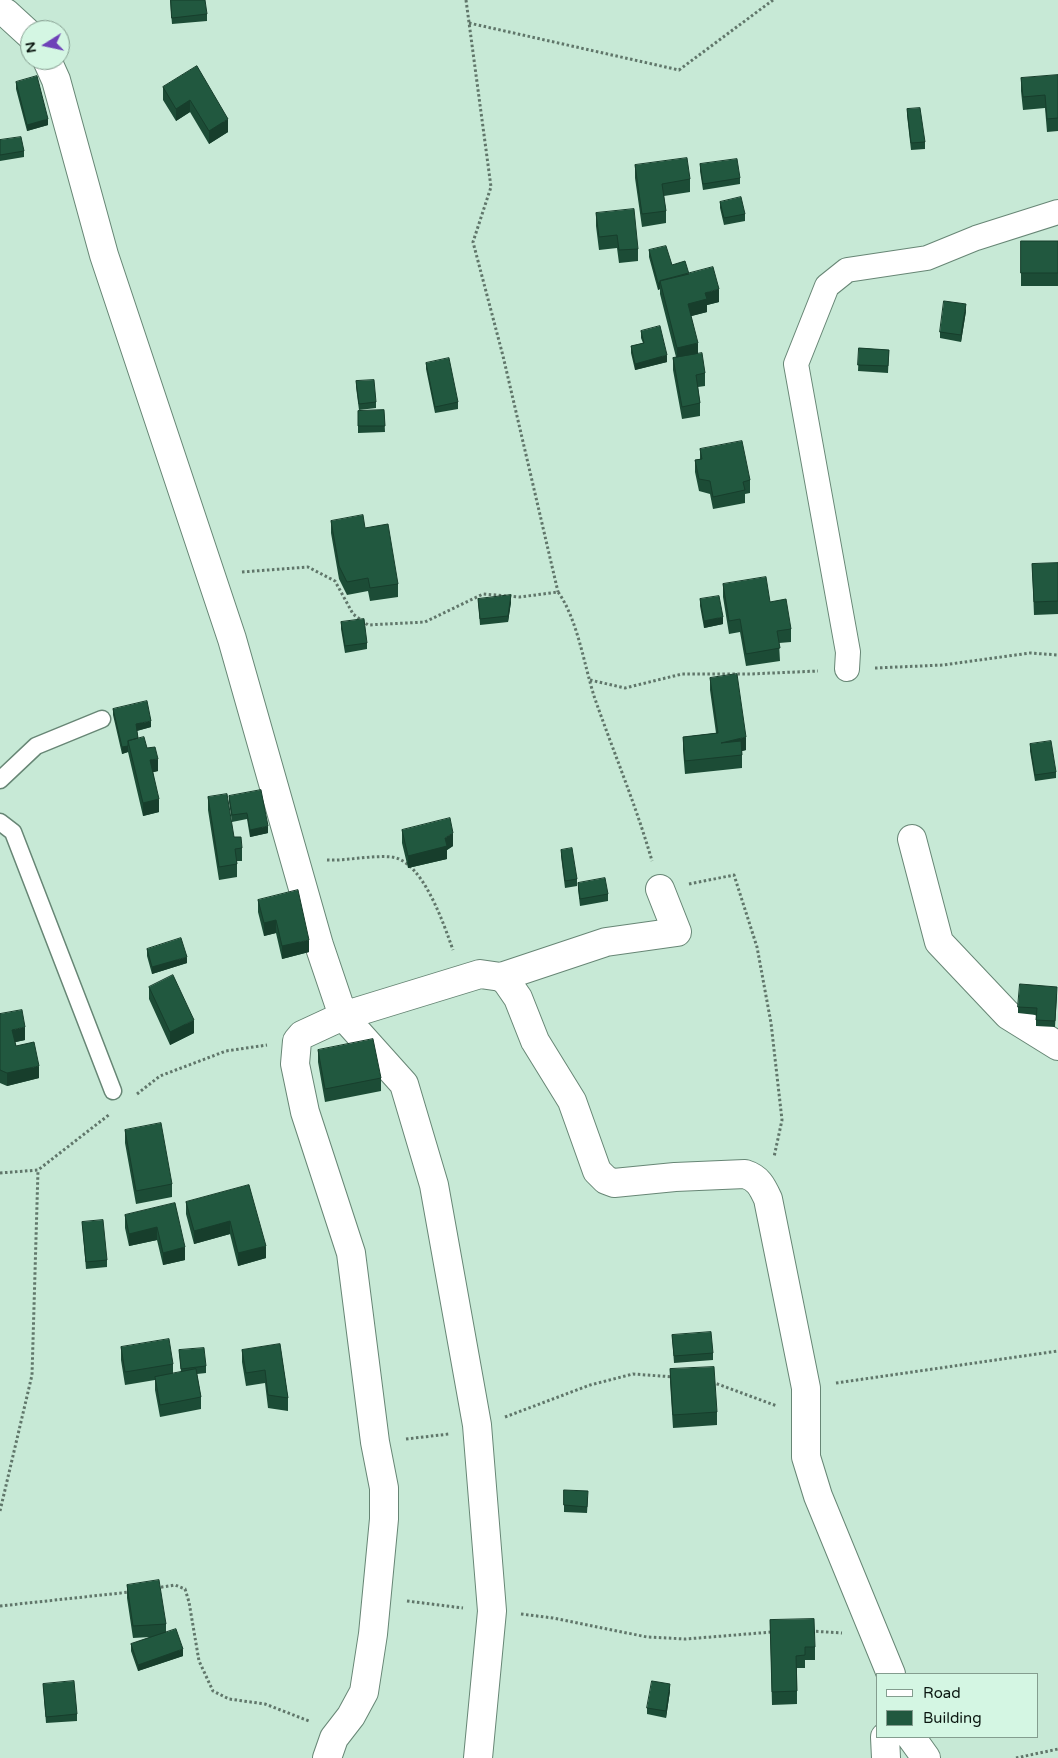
<!DOCTYPE html>
<html>
<head>
<meta charset="utf-8">
<style>
  body { margin:0 }
  #map { position:relative; width:1058px; height:1758px; overflow:hidden; background:#c7e9d6; font-family:"Varela Round",sans-serif }
  canvas { display:block }
  .legend { position:absolute; left:876px; top:1673px; width:162px; height:65px; box-sizing:border-box; background:#d4f6e3; border:1px solid #849d8f; margin:0; padding:6px 9px; list-style:none; font-size:15px; color:#0b1711 }
  .legend li { display:flex; align-items:center; gap:10px; height:25px }
  .legend b { width:25px; border:1px solid #849d8f }
  .north { position:absolute; left:20px; top:20px; width:50px; height:50px; box-sizing:border-box; background:#d4f6e3; border:1px solid #849d8f; border-radius:50%; rotate:260deg; font-size:14px; font-weight:700; line-height:20px; text-align:center; color:#0b1711 }
  .north::after { content:''; display:block; margin:auto; width:18px; height:22px; background:#6e41b8; clip-path:polygon(50% 0,100% 100%,50% 72%,0 100%) }
</style>
</head>
<body>
<div id="map">
<canvas width="1058" height="1758"></canvas>
<ul class="legend">
<li><b style="height:6px;background:#fff"></b>Road</li>
<li><b style="height:14px;background:#21583f"></b>Building</li>
</ul>
<div class="north">N</div>
</div>
<script>
const ctx = document.querySelector('canvas').getContext('2d');
ctx.lineJoin = 'round';
function trace(path, color, width, dash) {
  ctx.strokeStyle = color;
  ctx.lineWidth = width;
  ctx.lineCap = dash ? 'butt' : 'round';
  ctx.setLineDash(dash || []);
  ctx.stroke(path);
}
function paint(path, color) {
  ctx.fillStyle = color;
  ctx.fill(path, 'evenodd');
}
const path = new Path2D(`
  M466,0L491,187L473,242L503,356L558,592
  M469,23L679,70L773,0
  M242,572L308,567L335,581L353,614L368,625L425,622L483,594L520,597L558,592C577,618 584,664 594,696C613,751 636,805 652,861
  M875,668L943,665L1030,653L1058,655
  M590,680L625,688L682,674H750L818,671
  M327,860C348,861 370,855 392,857C423,861 444,925 453,950
  M689,884L734,875L757,947L771,1023L782,1120L774,1157
  M137,1094L160,1076L226,1051L267,1045
  M0,1173L38,1170L110,1114
  M712,1382L777,1406
  M836,1383L1058,1351
  M505,1417L590,1385L633,1374L674,1377
  M406,1439L449,1434
  M0,1511L32,1375L38,1170
  M156,1588L175,1585L185,1589L189,1602L199,1661L213,1691L229,1699L265,1704L309,1721
  M407,1601L463,1608
  M0,1606L130,1592
  M521,1614L553,1618L647,1637L686,1639L772,1632
  M811,1631L842,1633
  M1016,1758L1058,1749`);
const service = new Path2D(`
  M0,780L36,746L102,719
  M0,822L13,832L113,1091`);
const pedestrian = new Path2D(`
  M847,669L848,652L796,364L827,286L847,270L927,258L976,238L1058,212`);
const minor = new Path2D(`
  M0,11L6,13L30,35
  M47,60L56,80L104,255L232,639L319,945L343,1016L404,1084L434,1185L477,1425L492,1611L478,1758
  M912,839L939,942L1008,1015L1058,1046
  M501,977L606,942L677,932L660,889
  M885,1737L886,1758
  M911,1737L926,1758
  M327,1758L334,1738L351,1716L364,1692L373,1634L384,1519V1488L375,1442L351,1253L305,1112L295,1064L297,1041L302,1035L343,1016L480,974L501,977L507,982L518,998L535,1041L572,1101L597,1171L606,1180L614,1183L675,1177L745,1174C758,1178 762,1186 768,1199L806,1388V1457L818,1496L891,1674`);
const wall = new Path2D(`
  M170,0L207,14V21L172,24Z
  M197,66L228,132L209,144L190,112L176,121L163,100V87Z
  M1058,75V131L1047,132L1045,108L1023,110L1021,91V78Z
  M16,82L48,125L27,131L16,89Z
  M907,109L925,142V149L911,150L907,115Z
  M0,140L24,151V157L0,161Z
  M700,164L740,178V184L703,190L700,171Z
  M635,165L690,179V192L664,196L666,211V223L642,227L635,178Z
  M720,202L745,214V221L724,225L720,208Z
  M596,213L638,249V261L619,263L617,248L599,250L596,226Z
  M1021,241H1058V286H1021Z
  M649,250L672,265L689,274L719,302L707,305V312L691,316L698,354L705,373V386L698,387L700,403V416L682,419L673,370V358L676,357L660,294V289L658,290L649,257Z
  M966,311L961,342L940,338V332Z
  M641,331L667,362L635,370L631,353V346L643,343L641,338Z
  M859,348L889,350L888,373L858,371Z
  M426,363L458,402V409L435,413L426,369Z
  M356,381L376,402V408L359,410L356,387Z
  M384,410L385,432L358,433V411Z
  M700,449L750,480V493L745,494V503L713,509L710,494L699,491L695,472V460L700,459Z
  M331,521L365,528L398,584V597L370,601L368,591L347,595L339,579L331,533Z
  M1058,563V614L1034,615L1032,564Z
  M723,584L770,602L791,629V642L779,643L780,661L746,666L740,632L729,634L723,597Z
  M478,599L511,602L508,622L480,625Z
  M700,599L723,624L704,628L700,606Z
  M341,622L367,643V649L345,653L341,629Z
  M710,678L746,750L742,751V768L685,774L683,750V737L716,733L710,690Z
  M113,709L151,727L137,731L138,738L147,748L158,771L153,772L159,812L143,816L128,752L122,754L113,715Z
  M1030,744L1056,772V778L1035,781L1030,751Z
  M229,796L268,833L250,837L247,819L232,822L229,802Z
  M208,797L234,837L242,848V861H237V877L219,880L208,810Z
  M402,830L453,846L447,850V859L408,868L402,843Z
  M561,850L577,879V886L565,888L561,856Z
  M578,883L608,894V901L580,906L578,889Z
  M258,900L309,952L282,959L276,933L264,936L258,912Z
  M147,949L187,963L152,974L147,956Z
  M149,987L194,1033L170,1045L149,999Z
  M1057,994L1055,1027L1036,1026V1015L1018,1013V1007Z
  M0,1014L25,1040L15,1042L16,1046L39,1078L7,1086L0,1083Z
  M318,1050L381,1078V1091L325,1102L318,1062Z
  M125,1130L172,1184V1197L136,1204L125,1143Z
  M249,1185L266,1258L238,1266L230,1234L194,1244L186,1214V1202Z
  M175,1203L185,1260L163,1265L157,1240L129,1246L125,1228V1215Z
  M82,1222L107,1260V1267L86,1269Z
  M672,1335L713,1353V1360L674,1363Z
  M280,1344L288,1398V1411L268,1408L265,1383L246,1386L242,1362V1350Z
  M121,1347L173,1364V1374L181,1372L179,1350L206,1366V1373L197,1374L201,1397V1409L160,1417L155,1390V1380L125,1385L121,1360Z
  M670,1369L717,1412V1425L673,1428L670,1382Z
  M588,1497L587,1513L564,1512V1505Z
  M127,1585L166,1624V1632L183,1656L138,1671L131,1651V1644L150,1637L133,1638L127,1598Z
  M770,1620L815,1647V1660H805V1668H797V1704L772,1705Z
  M43,1684L77,1714V1721L46,1723Z
  M670,1691L666,1718L647,1714V1708Z`);
const shadedWall = new Path2D(`
  M190,100V112L176,121V109Z
  M48,119V125L27,131V125Z
  M228,119V132L209,144V131Z
  M658,283H660V289L658,290Z
  M719,289V302L707,305V312L688,317V304L705,293Z
  M966,304V311L961,342V335Z
  M698,343V356L677,361V348Z
  M667,355V362L635,370V364Z
  M511,595V602L508,622V616Z
  M723,617V624L704,628V621Z
  M151,721V727L136,731V724Z
  M746,737V750L721,756V743Z
  M128,746V752L122,754V747Z
  M158,759V771L150,773V760Z
  M159,799V812L143,816V803Z
  M268,826V833L250,837V830Z
  M453,833V846L447,850V859L408,868V856L445,838Z
  M276,920V933L264,936V923Z
  M309,940V952L282,959V946Z
  M187,957V963L152,974V967Z
  M194,1020V1033L170,1045V1032Z
  M25,1027V1040L12,1043V1030Z
  M39,1066V1078L7,1086V1073Z
  M230,1221V1234L194,1244V1231Z
  M157,1227V1240L129,1246V1234Z
  M266,1246V1258L238,1266V1253Z
  M185,1247V1260L163,1265V1253Z
  M183,1649V1656L138,1671V1665Z
  M670,1684V1691L666,1718V1711Z`);
const building = new Path2D(`
  M171,0H205L207,14L172,18Z
  M197,66L228,119L209,131L190,100L176,109L163,87Z
  M1058,75V118L1047,119L1045,95L1023,97L1021,78Z
  M37,76L48,119L27,125L16,82Z
  M920,108L925,142L911,143L907,109Z
  M21,137L24,151L0,155V140Z
  M687,158L690,179L662,184L666,211L642,214L635,165Z
  M737,159L740,178L703,184L700,164Z
  M741,197L745,214L724,218L720,202Z
  M634,209L638,249L619,250L617,235L599,237L596,213Z
  M1021,241H1058V273H1021Z
  M666,246L672,265L685,261L689,274L660,281V283H658L649,250Z
  M713,267L719,289L705,293L707,299L688,304L698,343L677,348L660,281Z
  M944,301L966,304L961,335L940,332Z
  M660,326L667,355L635,364L631,346L644,343L641,331Z
  M859,348L889,350L888,366L858,365Z
  M702,353L705,373L696,375L700,403L682,407L673,358Z
  M449,358L458,402L435,407L426,363Z
  M374,380L376,402L359,404L356,381Z
  M384,410L385,426H358V411Z
  M742,441L750,480L743,482L745,490L713,497L710,481L699,479L695,460L702,459L700,449Z
  M363,515L365,528L388,524L398,584L370,588L368,578L347,582L339,566L331,521Z
  M1058,563V601L1034,602L1032,564Z
  M766,577L770,602L786,599L791,629L777,631L780,648L746,654L740,619L729,621L723,584Z
  M511,595L508,616L480,619L478,599Z
  M719,596L723,617L704,621L700,599Z
  M364,619L367,643L345,646L341,622Z
  M737,674L746,737L721,743L741,741L742,755L685,761L683,737L718,733L710,678Z
  M147,701L151,721L136,724L138,738L128,741V746L122,747L113,709Z
  M144,737L147,748L155,747L158,759L150,760L159,799L143,803L128,741Z
  M1051,741L1056,772L1035,775L1030,744Z
  M261,790L268,826L250,830L247,813L232,815L229,796Z
  M227,794L234,837H241L242,848L235,849L237,864L219,867L208,797Z
  M450,818L453,833L445,838L447,846L408,856L402,830Z
  M572,848L577,879L565,881L561,850Z
  M605,878L608,894L580,899L578,883Z
  M298,890L309,940L282,946L276,920L264,923L258,900Z
  M181,938L187,957L152,967L147,949Z
  M173,975L194,1020L170,1032L149,987Z
  M1020,984L1057,987L1055,1021L1036,1020L1037,1008L1018,1007Z
  M22,1010L25,1027L12,1030L16,1046L34,1042L39,1066L7,1073L0,1070V1014Z
  M373,1039L381,1078L325,1089L318,1050Z
  M161,1123L172,1184L136,1191L125,1130Z
  M249,1185L266,1246L238,1253L230,1221L194,1231L186,1202Z
  M175,1203L185,1247L163,1253L157,1227L129,1234L125,1215Z
  M103,1220L107,1260L86,1262L82,1222Z
  M711,1332L713,1353L674,1356L672,1335Z
  M169,1339L173,1364L125,1372L121,1347Z
  M280,1344L288,1398L268,1395L265,1370L246,1373L242,1350Z
  M204,1348L206,1366L181,1369L179,1350Z
  M714,1367L717,1412L673,1415L670,1369Z
  M196,1369L201,1397L160,1405L155,1377Z
  M564,1490L588,1491L587,1507L564,1505Z
  M159,1580L166,1624L133,1626L127,1585Z
  M814,1619L815,1647H805V1655L796,1656L797,1691L772,1692L770,1620Z
  M176,1629L183,1649L138,1665L131,1644Z
  M74,1681L77,1714L46,1717L43,1684Z
  M652,1681L670,1684L666,1711L647,1708Z`);
trace(service, '#678675', 19);
trace(pedestrian, '#678675', 26);
trace(minor, '#678675', 30);
trace(path, '#60766a', 3, [2.5, 2.5]);
trace(service, '#fff', 16);
trace(pedestrian, '#fff', 24);
trace(minor, '#fff', 28);
paint(wall, '#1c4c36');
paint(shadedWall, '#173e2c');
paint(building, '#21583f');
trace(building, '#173e2c', 1);
</script>
</body>
</html>
